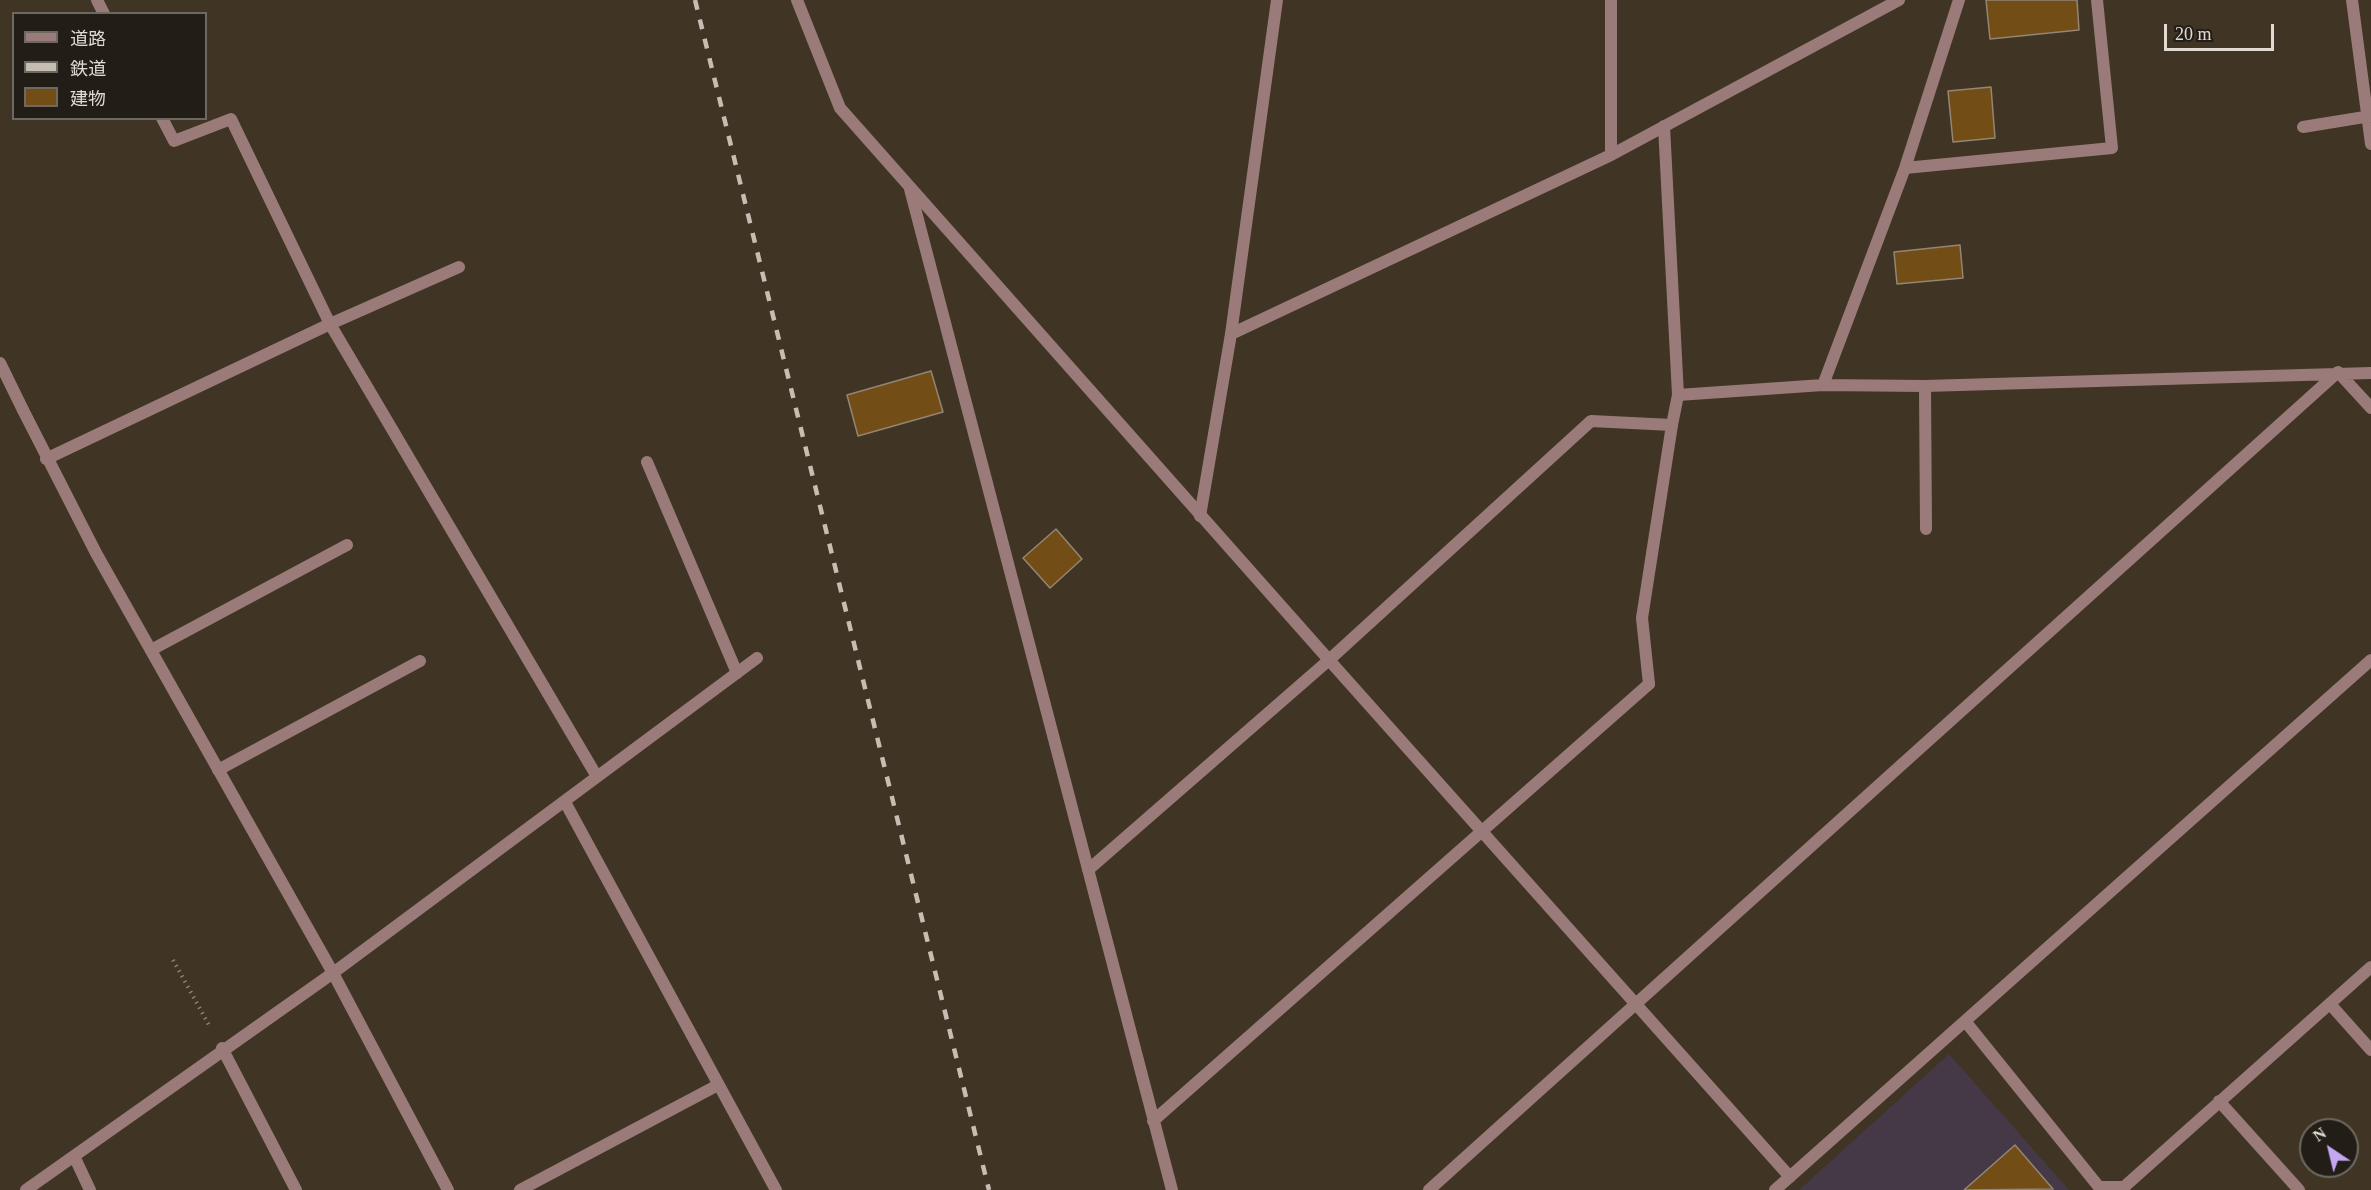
<!DOCTYPE html>
<html>
<head>
<meta charset="utf-8">
<style>
  body { margin:0 }
  #map { position:relative; width:2371px; height:1190px; overflow:hidden; background:#403424; font-family:"Times New Roman","Noto Sans JP",serif }
  canvas { display:block }
  .legend { position:absolute; left:12px; top:12px; width:195px; height:108px; box-sizing:border-box; background:#221d16; border:2px solid #6e6960; margin:0; padding:8px 10px; list-style:none; font-size:18px; color:#e1dad0 }
  .legend li { display:flex; align-items:center; gap:12px; height:30px }
  .legend b { width:30px; border:2px solid #6e6960 }
  .north { position:absolute; left:2299px; top:1118px; width:60px; height:60px; box-sizing:border-box; background:#221d16; border:2px solid #6e6960; border-radius:50%; rotate:325deg; font-size:16px; font-weight:700; line-height:24px; text-align:center; color:#e1dad0 }
  .north::after { content:''; display:block; margin:auto; width:21px; height:27px; background:#c3a7f2; clip-path:polygon(50% 0,100% 100%,50% 72%,0 100%) }
  .scale { position:absolute; left:2164px; top:24px; width:110px; height:27px; box-sizing:border-box; border:3px solid #e1dad0; border-top:0; padding-left:8px; font-size:18px; line-height:21px; white-space:nowrap; color:#e1dad0; -webkit-text-stroke:4px #221d16; paint-order:stroke }
</style>
</head>
<body>
<div id="map">
<canvas width="2371" height="1190"></canvas>
<ul class="legend">
<li><b style="height:8px;background:#9a7b7a"></b>道路</li>
<li><b style="height:8px;background:#c6beb3"></b>鉄道</li>
<li><b style="height:16px;background:#724e16"></b>建物</li>
</ul>
<div class="north">N</div>
<div class="scale">20 m</div>
</div>
<script>
const ctx = document.querySelector('canvas').getContext('2d');
ctx.lineJoin = 'round';
function paint(path, color) {
  ctx.fillStyle = color;
  ctx.fill(path, 'evenodd');
}
function trace(path, color, width, dash) {
  ctx.strokeStyle = color;
  ctx.lineWidth = width;
  ctx.lineCap = dash ? 'butt' : 'round';
  ctx.setLineDash(dash || []);
  ctx.stroke(path);
}
const education = new Path2D(`
  M1949,1054L2069,1190H1799Z`);
const building = new Path2D(`
  M1986,0H2077L2079,30L1990,39Z
  M1991,87L1995,138L1953,142L1948,91Z
  M1960,245L1963,278L1897,284L1894,252Z
  M931,371L943,412L858,436L847,395Z
  M1056,529L1082,559L1050,588L1023,558Z
  M2015,1145L2053,1189L1964,1190Z`);
const path = new Path2D(`
  M173,960L210,1027`);
const service = new Path2D(`
  M97,0L104,14
  M2352,0L2371,144
  M162,118L174,141L231,119L330,324
  M2303,127L2371,116
  M1231,334L1277,0
  M0,363L23,410
  M1925,386L1926,529
  M647,462L737,673
  M151,650L347,545
  M1649,684L1642,618L1672,425
  M218,770L420,661
  M565,802L776,1190
  M222,1048L296,1190
  M520,1190L718,1085`);
const minor = new Path2D(`
  M1611,155V0
  M1905,168L2112,148L2097,0
  M910,189L1172,1190
  M330,324L596,775
  M1823,385L1905,168L1959,0
  M1678,395L1823,385L1925,386L2371,373
  M23,410L96,553L333,973L448,1190
  M46,459L330,324L459,267
  M1200,516L1231,334L1611,155L1899,0
  M1329,660L1790,1177
  M1088,870L1329,660L1591,421L1672,425L1678,395L1664,126
  M2330,1004L2371,1050
  M1965,1021L2099,1187H2124L2371,967
  M2219,1101L2299,1190
  M1153,1121L1649,684
  M74,1156L90,1190
  M26,1190L333,973L757,658
  M1429,1190L2338,372L2371,408
  M1775,1190L2371,660`);
const tertiary = new Path2D(`
  M797,0L840,108L1329,660`);
const rail = new Path2D(`
  M695,0L989,1190`);
paint(education, '#453948');
paint(building, '#724e16');
trace(building, '#948574', 1.5);
trace(path, '#8b8174', 4, [1.5, 4.5]);
trace(service, '#9a7b7a', 12);
trace(minor, '#9a7b7a', 12);
trace(tertiary, '#9a7b7a', 12);
trace(rail, '#c6beb3', 4.5, [10, 10]);
</script>
</body>
</html>
